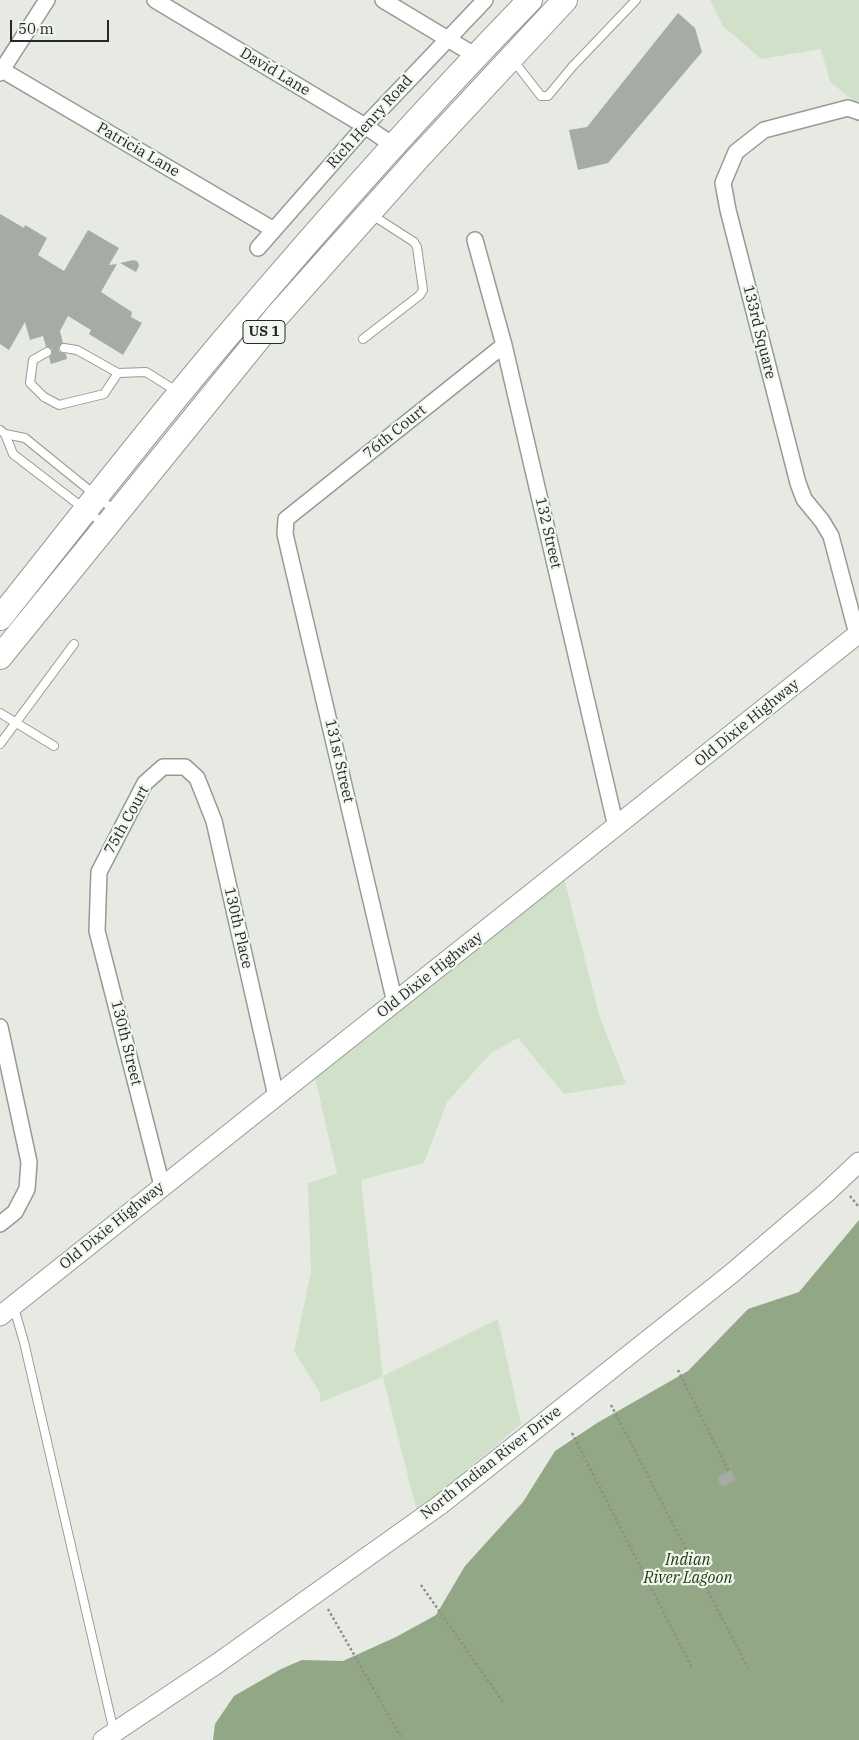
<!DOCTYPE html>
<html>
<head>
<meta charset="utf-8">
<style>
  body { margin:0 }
  #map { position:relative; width:859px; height:1740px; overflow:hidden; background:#e6eae3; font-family:"IBM Plex Serif",serif }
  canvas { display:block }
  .scale { position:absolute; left:10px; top:20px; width:99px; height:22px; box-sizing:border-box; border:2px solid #262825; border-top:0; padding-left:6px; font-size:15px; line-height:18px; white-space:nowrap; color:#262825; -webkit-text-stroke:4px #f3f7f1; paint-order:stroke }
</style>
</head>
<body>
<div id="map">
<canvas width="859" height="1740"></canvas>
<div class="scale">50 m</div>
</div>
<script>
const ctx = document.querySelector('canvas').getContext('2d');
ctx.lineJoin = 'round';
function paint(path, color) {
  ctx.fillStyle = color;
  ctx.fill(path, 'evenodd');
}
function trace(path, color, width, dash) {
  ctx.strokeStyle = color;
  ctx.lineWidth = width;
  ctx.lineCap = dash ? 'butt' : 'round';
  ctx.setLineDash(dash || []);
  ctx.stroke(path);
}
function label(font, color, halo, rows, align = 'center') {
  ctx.font = font + ' "IBM Plex Serif",serif';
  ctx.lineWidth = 4.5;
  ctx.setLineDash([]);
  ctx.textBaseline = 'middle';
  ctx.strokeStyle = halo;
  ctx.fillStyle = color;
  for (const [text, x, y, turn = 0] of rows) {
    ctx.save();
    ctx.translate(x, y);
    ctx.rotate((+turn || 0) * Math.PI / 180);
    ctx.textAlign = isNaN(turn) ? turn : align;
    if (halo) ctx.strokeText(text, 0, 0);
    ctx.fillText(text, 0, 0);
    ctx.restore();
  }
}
const green = new Path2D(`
  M710,0H859V105L830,82L821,49L761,59L723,26Z
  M564,878L600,1018L626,1084L564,1094L518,1038L491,1053L447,1102L424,1163L361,1180L383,1376L498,1319L521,1424L417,1512L383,1377L321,1402L319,1391L294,1351L311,1273L308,1183L337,1174L315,1077Z`);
const water = new Path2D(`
  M859,1220V1740H213L215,1724L234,1696L281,1669L302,1660L343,1661L396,1637L436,1615L465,1566L523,1502L555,1451L597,1423L688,1371L748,1309L799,1292Z`);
const building = new Path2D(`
  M678,13L695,28L702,52L608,163L578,170L569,130L587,127Z
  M0,214L24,228L25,225L47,238L38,255L64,271L88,230L119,248L109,265L117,264L101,292L132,312L131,317L142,323L123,355L89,334L91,330L68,316L60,331L63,343L58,348L60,352L66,354L67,359L51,364L49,357L52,354V349L46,347L43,336L30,340L25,322L9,350L0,344Z
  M134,260L138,262L139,266L136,272L120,263Z
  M731,1470L736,1480L722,1487L717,1478Z`);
const path = new Path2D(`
  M850,1196L859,1207
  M678,1370L729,1472
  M611,1405L748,1668
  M572,1433L692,1668
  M421,1585L503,1702
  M328,1609L401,1737`);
const service = new Path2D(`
  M513,60L541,96H548L572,67L636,0
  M363,339L420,295L423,290L417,247L414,242L372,215
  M64,348L77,350L118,373L146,372L178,392
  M47,352L33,360L30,383L44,397L59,405L104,394L118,373
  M0,430L5,434L13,454L104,524
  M5,434L25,438L115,511
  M0,713L54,746
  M0,744L74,644
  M14,1308L24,1342L114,1732`);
const minor = new Path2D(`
  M155,0L365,126L394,146
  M383,0L476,56
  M2,70L274,230
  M0,73L47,0
  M475,240L504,345L616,827
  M258,248L365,126L485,0
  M857,634L831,536L822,521L804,499L798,483L728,210L723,183L736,152L764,130L848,108L859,112
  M395,1003L285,534L286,519L504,345
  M0,1027L29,1162L27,1189L15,1212L0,1224
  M162,1186L97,931L99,872L145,783L163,767H185L197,778L214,821L276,1096`);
const tertiary = new Path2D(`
  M0,1316L859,633
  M103,1740L218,1663L440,1505L731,1274L826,1193L859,1162`);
const primary = new Path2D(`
  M0,618C74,525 147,431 223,341C322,224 424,109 530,0
  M0,657L277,316L418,158L565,0`);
const shields = [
  [264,332,42]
];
const shieldNames = [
  ["US 1",264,332]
];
const streetNames = [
  ["David Lane",275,72,31],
  ["Rich Henry Road",370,122,-48],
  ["Patricia Lane",138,150,30],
  ["133rd Square",759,332,76],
  ["76th Court",395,432,-39],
  ["132 Street",548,533,77],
  ["Old Dixie Highway",747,723,-39],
  ["131st Street",339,761,77],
  ["75th Court",127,820,-61],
  ["130th Place",238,928,77],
  ["Old Dixie Highway",430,975,-38],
  ["130th Street",126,1043,76],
  ["Old Dixie Highway",112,1226,-39],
  ["North Indian River Drive",491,1463,-38]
];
const waterNames = [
  ["Indian",688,1560],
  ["River Lagoon",688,1578]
];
paint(green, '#d1e1c9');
paint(water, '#92a786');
paint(building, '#a7aba5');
trace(service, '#979b95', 10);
trace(minor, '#979b95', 18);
trace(tertiary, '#979b95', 21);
trace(primary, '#979b95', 26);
trace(path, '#8d908a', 2.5, [2.5, 2.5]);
trace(service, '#fff', 8);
trace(minor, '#fff', 15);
trace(tertiary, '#fff', 19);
trace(primary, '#fff', 24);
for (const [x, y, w] of shields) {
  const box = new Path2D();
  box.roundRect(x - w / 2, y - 11.5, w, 23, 4);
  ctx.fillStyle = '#f3f7f1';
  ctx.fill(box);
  trace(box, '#262825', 1);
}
label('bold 14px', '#262825', null, shieldNames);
label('15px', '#262825', '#f3f7f1', streetNames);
label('italic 16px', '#1e3a08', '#f3f7f1', waterNames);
</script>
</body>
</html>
